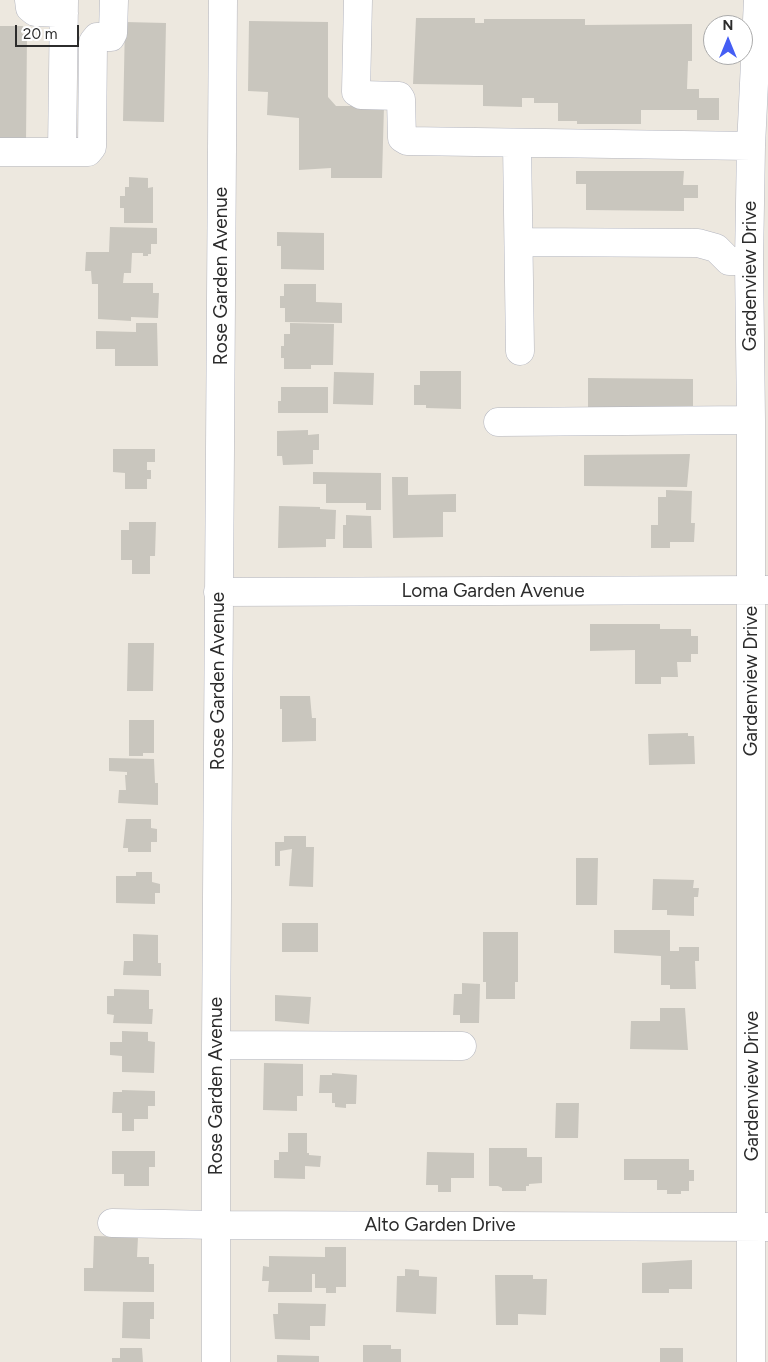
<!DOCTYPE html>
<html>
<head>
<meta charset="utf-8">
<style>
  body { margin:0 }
  #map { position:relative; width:768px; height:1362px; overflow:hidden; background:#ede8df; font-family:Figtree,sans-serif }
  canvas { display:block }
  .north { position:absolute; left:703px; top:15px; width:50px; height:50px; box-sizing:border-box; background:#fff; border:1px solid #ababab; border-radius:50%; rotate:0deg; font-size:14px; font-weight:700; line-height:20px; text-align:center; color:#2c2c2c }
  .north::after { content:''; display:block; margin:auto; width:18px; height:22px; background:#455ef4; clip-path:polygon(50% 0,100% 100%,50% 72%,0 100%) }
  .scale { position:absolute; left:15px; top:25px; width:64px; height:22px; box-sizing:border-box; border:2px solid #2c2c2c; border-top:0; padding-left:6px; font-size:15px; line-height:18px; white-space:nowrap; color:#2c2c2c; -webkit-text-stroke:4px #fff; paint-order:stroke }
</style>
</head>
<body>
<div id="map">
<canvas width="768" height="1362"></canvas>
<div class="north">N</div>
<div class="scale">20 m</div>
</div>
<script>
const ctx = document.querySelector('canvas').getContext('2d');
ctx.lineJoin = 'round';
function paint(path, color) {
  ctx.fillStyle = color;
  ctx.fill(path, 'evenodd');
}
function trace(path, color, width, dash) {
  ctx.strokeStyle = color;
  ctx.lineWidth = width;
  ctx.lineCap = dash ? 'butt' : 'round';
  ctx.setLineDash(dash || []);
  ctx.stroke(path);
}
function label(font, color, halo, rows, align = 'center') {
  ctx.font = font + ' Figtree,sans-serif';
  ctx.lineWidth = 4;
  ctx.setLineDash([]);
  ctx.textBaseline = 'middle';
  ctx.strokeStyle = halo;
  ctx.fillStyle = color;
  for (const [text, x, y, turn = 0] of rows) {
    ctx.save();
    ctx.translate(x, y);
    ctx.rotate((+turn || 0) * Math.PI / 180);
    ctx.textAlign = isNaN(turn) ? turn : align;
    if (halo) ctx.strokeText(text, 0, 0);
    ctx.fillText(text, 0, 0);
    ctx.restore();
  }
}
const building = new Path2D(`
  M416,18H475V23H484V19H585V25L692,24V61H688L687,89H699V98H719V120H697V110H641V124H577V121H558V103H534V98H522V107L483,106V85L413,84Z
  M249,21L328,22V97L336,106H384L382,178H331V168L299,170V118L267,115L268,92L248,91Z
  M125,22L166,23L164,122L123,121Z
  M0,26H23L22,34H27L26,143H0Z
  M576,171H684L683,185H698V198H684V211L586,210V184H576Z
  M129,177L148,178V188L153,187V223H124V208H120V196H125V187H129Z
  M110,227L157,228V244H151V254H148V256H143V253H132L131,273H124L123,283H153V293H159L158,318L131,317V321L98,319V284H92L91,271H85L86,252H109Z
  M277,232L324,233V270L281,269V246H277Z
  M284,284H316V302L342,303V323L285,322V308H280V296H284Z
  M136,323H157L158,366H115V349H96V331L136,332Z
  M290,323L334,324L333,365H311V369H284V358H281V346H284V334H290Z
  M420,371H461V409L426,408V405H414V385H420Z
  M334,372L374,373L373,405L333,404Z
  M588,378L693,379V411L588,410Z
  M281,387H328V413H278V401H281Z
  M308,430V435L319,434V450H313V464L283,465L282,456H277V431Z
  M113,449H155V462H147V470H151V479H147V489H125V473L113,472Z
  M690,454L687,487L584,486V455Z
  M313,472L381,473V510H366V503H326V484H313Z
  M392,477H408V495L456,494V512H443V537L393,538Z
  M666,490L692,491L691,523H695L694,542H670V548H651V525H658V497H666Z
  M279,506L320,507V509L336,510L335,539H326V547L278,548Z
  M346,515L371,516L372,548H343V525H346Z
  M129,522H156L155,556H150V574H132V560H121V530H129Z
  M590,624H660V629H691V636H698V654H691V662H677L678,677H661V684H635V650L590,651Z
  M128,643H154L153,691H127Z
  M280,696H310L312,718H316V741L282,742V709H280Z
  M129,720H154V753H143V756H129Z
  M688,733V736H694L695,764L649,765L648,734Z
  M109,758L154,759L155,783H158V805L118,803L119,790H126L125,775H127V772L109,771Z
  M126,819H151V828L157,829V842H151V852H128V848H123Z
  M284,836H306V847H314L313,887L289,886L292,849L280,851V866H275V842H284Z
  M576,858H598L597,905H576Z
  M136,872H152V882L160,884V893H155V904L116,903V876H136Z
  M653,879L694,880L693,888H699L698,897H694V916L667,915V910H652Z
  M282,923H318V952H282Z
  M614,930H670V951H679V947H699V961H695L696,989H670V985H661V956L614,953Z
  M483,932H518V982H515V999H486V982H483Z
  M133,934L158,935V963H161V976L123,975L124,961H133Z
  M462,983L480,984L479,1023H460V1015H453L454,994H462Z
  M114,989L149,990V1009H153L152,1024L113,1023L114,1015L107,1014V996H114Z
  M275,995L311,997L309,1024L275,1021Z
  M660,1008H685L688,1050L630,1049L631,1021H660Z
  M122,1031L148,1032V1041L155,1042L154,1073L122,1072V1056L110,1055V1042H122Z
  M264,1063L303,1064V1096H297V1111L263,1110Z
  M332,1073L357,1075L356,1104H346V1108L335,1107V1103H332V1093H319L320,1075H332Z
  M122,1090L155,1091V1106H148V1119H134V1131H122V1113H112L113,1092H122Z
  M556,1103H579L578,1138H555Z
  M288,1133H307V1153H309V1155L321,1156L320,1167L305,1166V1179L274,1178V1160H279V1152H288Z
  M489,1148H527V1157H542V1183L529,1184V1186H526V1191H502V1188L498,1186H489Z
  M112,1151H155V1167H149V1186H124V1174H112Z
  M427,1152L474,1153V1178H451V1192H438V1185H426Z
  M624,1159H689V1170H694V1181H689V1191H681V1194H667V1190H657V1180H624Z
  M94,1236L138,1237L137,1257H149V1264H154V1292L84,1291V1268H93Z
  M325,1247H346V1287H336V1293H326V1288H315V1274H312V1292H268L269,1281H262L263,1266L269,1267V1256L325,1257Z
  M692,1260V1289H669V1293H642V1263Z
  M405,1269L419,1270V1276L437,1277L436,1314L396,1312L397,1276H405Z
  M495,1275H533V1279H547L546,1315L518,1314V1325H496Z
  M123,1302H154V1319H150V1339L122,1338Z
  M278,1303L326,1304L325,1326H310V1340L275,1339L273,1314H278Z
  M363,1345H391V1349H401V1362H363Z
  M120,1348H142L143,1362H112V1358H120Z
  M660,1348H683V1362H660Z
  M277,1355L319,1356V1362H277Z`);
const minor = new Path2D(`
  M29,0L30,8L35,12L64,13
  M358,0L356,92L361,95L399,96L401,99L402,138L407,141L751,146
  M517,143L520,351
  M0,152H62L64,0
  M62,152H88L92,147L93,42L97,37H111L113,33L114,0
  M519,242L698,243L716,248L729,261H749
  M498,422L751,420
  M218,592L768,590
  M216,1045L462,1046
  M112,1223L216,1225L768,1227
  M216,1362V1045L223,0
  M751,1362V420L749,261L751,146L758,0`);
const streetNames = [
  ["Rose Garden Avenue",221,276,-90],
  ["Gardenview Drive",750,276,-90],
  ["Loma Garden Avenue",493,591],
  ["Rose Garden Avenue",218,681,-90],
  ["Gardenview Drive",751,681,-90],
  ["Rose Garden Avenue",216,1086,-90],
  ["Gardenview Drive",752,1086,-90],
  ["Alto Garden Drive",440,1225]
];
paint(building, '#c9c6be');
trace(minor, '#b3b5bf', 29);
trace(minor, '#fff', 28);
label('19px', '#2c2c2c', '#fff', streetNames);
</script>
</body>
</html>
